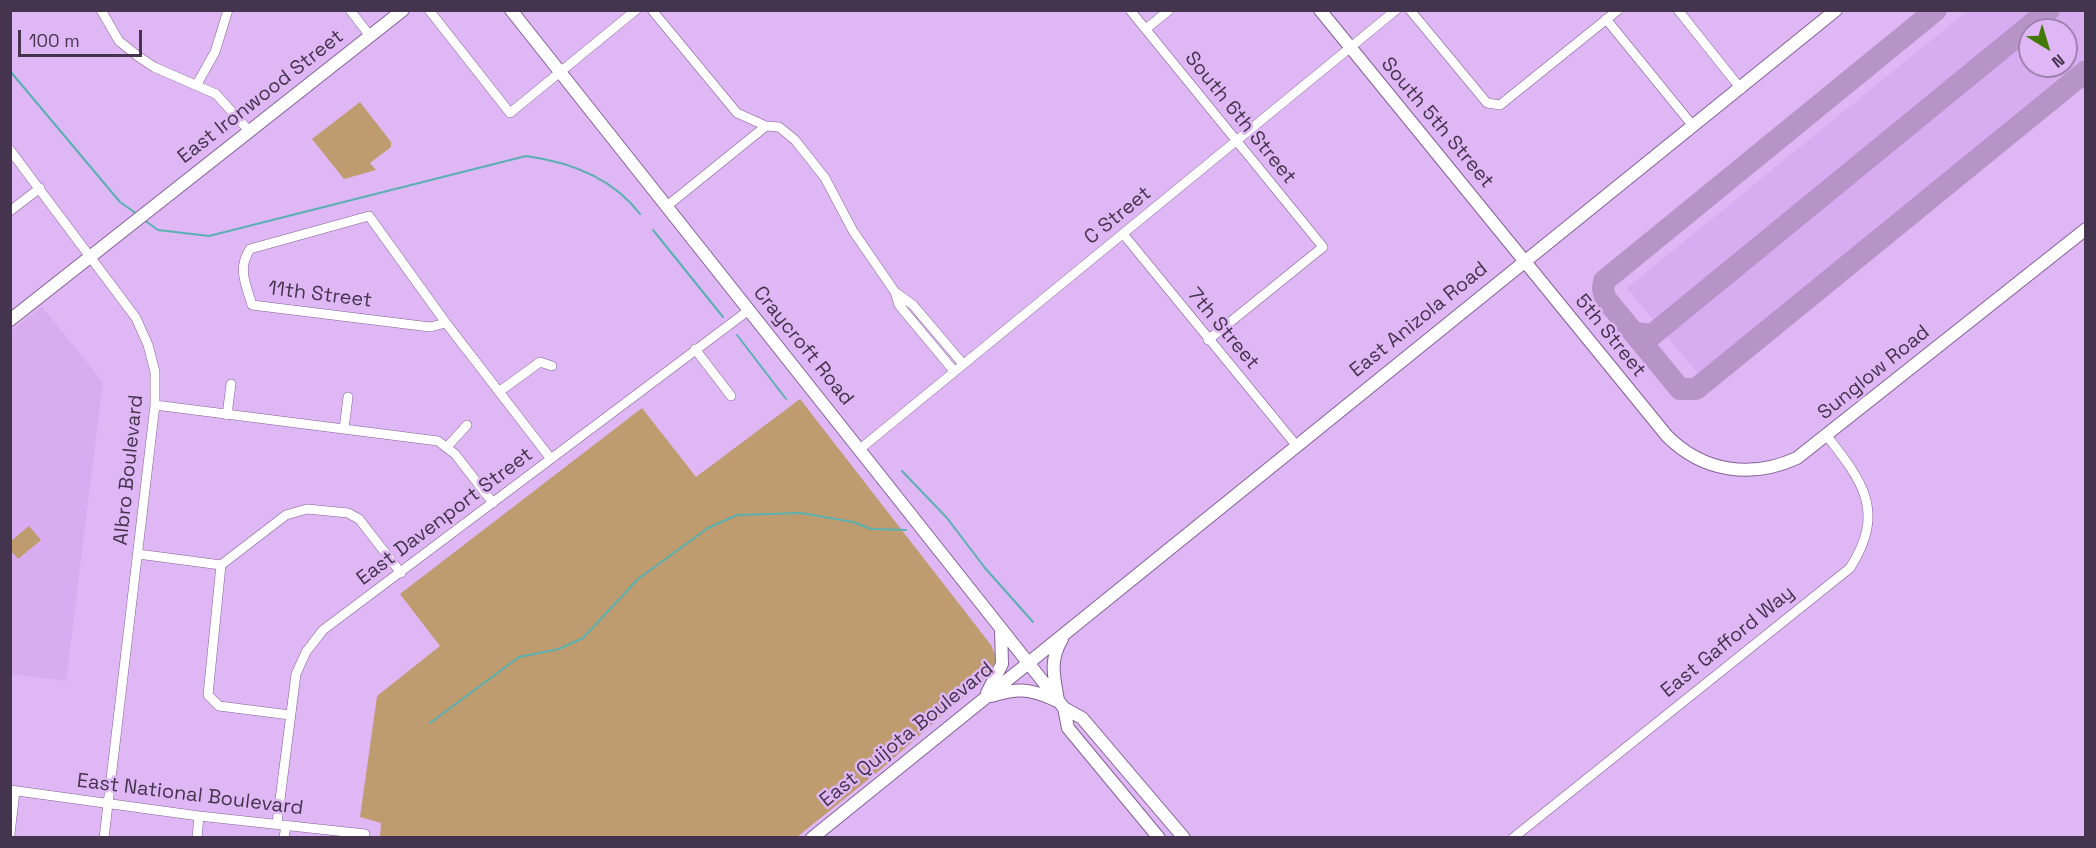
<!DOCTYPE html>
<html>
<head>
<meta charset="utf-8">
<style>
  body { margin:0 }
  #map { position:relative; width:2096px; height:848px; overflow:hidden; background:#dfb7f5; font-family:"Space Grotesk",sans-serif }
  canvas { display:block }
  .frame { position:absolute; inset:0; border:12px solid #44344d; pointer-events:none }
  .north { position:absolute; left:2018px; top:18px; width:60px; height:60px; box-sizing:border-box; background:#dfb7f5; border:2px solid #a183b2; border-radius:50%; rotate:142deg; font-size:16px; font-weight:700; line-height:24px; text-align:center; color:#44344d }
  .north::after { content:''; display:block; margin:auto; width:21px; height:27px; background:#43790a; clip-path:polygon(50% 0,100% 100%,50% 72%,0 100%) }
  .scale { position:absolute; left:18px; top:30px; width:124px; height:27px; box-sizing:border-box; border:3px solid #44344d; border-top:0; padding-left:8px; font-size:18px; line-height:21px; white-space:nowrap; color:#44344d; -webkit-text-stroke:4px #dfb7f5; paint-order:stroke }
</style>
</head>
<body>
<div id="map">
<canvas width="2096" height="848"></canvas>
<div class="frame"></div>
<div class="north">N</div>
<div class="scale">100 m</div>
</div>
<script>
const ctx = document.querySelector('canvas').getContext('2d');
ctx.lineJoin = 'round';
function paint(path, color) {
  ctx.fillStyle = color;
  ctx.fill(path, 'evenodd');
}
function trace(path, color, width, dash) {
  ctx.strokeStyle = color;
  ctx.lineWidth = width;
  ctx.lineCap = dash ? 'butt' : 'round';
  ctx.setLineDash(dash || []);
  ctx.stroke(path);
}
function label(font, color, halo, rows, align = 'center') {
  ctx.font = font + ' "Space Grotesk",sans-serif';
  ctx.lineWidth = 5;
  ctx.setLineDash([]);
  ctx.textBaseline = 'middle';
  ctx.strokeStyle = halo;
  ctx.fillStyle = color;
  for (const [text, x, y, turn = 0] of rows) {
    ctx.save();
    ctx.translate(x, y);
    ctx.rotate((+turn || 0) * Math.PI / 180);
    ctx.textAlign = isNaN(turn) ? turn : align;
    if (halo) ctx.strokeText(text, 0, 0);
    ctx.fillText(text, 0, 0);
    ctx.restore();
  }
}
const built = new Path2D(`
  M1967,11H2085V57L1699,375L1627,288ZM2030,30H2066V66H2030Z
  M42,307L103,382L66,681L11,674V331Z`);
const green = new Path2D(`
  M360,102L391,142V147L370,163L376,170L344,179L312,139Z
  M800,399L991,645L997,659L986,677L880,770L797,837L380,838L381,823L360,817L377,696L440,646L400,594L642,408L696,477Z
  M29,526L41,540L18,559L11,551V541Z`);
const stream = new Path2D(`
  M10,71L120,202L137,214
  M144,220L158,230L209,236L526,156C570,162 612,177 640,214
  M653,230L723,317
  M737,335L786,399
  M902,471L947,518L985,568L1033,622
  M430,723L519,657L559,649L583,638L638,579L708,528L737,515L801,513L853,522L871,529L906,530`);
const taxiway = new Path2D(`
  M1936,10L1604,281L1603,289L1605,298L1680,389H1696L2086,71
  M1634,333L1652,335L2049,10`);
const minor = new Path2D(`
  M101,10L119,41L139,57L154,67L216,94L250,132
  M350,10L370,36
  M429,10L510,113L636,10
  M652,10L737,113L766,126L779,127L795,140L825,178L853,231L895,292L899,305L954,371
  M1130,10L1323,247L1208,340
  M1410,10L1487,103L1500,105L1618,10
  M1678,10L1741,89
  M1606,19L1693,126
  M1146,29L1169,10
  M197,84L215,52L228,10
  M10,150L136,318L148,345L155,372V405L104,838
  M667,206L766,126
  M10,211L40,188
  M1124,235L1296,445
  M895,292L913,305L963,364
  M446,323L430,327L252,305C246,284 237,269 250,249L369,216L446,323L551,459
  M695,349L731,396
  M500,391L540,362L552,366
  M155,405L438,441L455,454L493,503
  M227,415L231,384
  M344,429L348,397
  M447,447L467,425
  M860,449L1396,10
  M138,554L221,565L286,515L307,509L348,513L359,519L401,573
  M221,565L208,695L219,706L290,715
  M10,790L199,816L365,834
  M277,823L296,674L306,652L323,630L749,310
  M10,834L15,791
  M197,838L199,816
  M284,838L286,825
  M1513,838L1850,568C1886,512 1863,482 1827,436`);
const tertiary = new Path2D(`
  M511,10L1064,708L1082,718L1184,838
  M1320,10L1667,436C1703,472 1751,479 1797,458L2086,229
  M10,320L403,10
  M987,693L1002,664L1001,629
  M991,696C1017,688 1029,688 1055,700
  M1058,700C1054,677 1049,660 1062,639
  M1064,708L1068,728L1159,838
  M812,838L1836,10`);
const streetNames = [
  ["East Ironwood Street",261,97,-38],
  ["South 6th Street",1240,118,51],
  ["South 5th Street",1437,123,50],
  ["C Street",1118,216,-39],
  ["11th Street",320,295,7],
  ["East Anizola Road",1419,320,-39],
  ["7th Street",1223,329,50],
  ["5th Street",1610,336,51],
  ["Craycroft Road",803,346,51],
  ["Sunglow Road",1874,373,-39],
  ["Albro Boulevard",129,470,-84],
  ["East Davenport Street",445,517,-37],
  ["East Gafford Way",1728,642,-39],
  ["East Quijota Boulevard",907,735,-39],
  ["East National Boulevard",190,795,7]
];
paint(built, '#d8acf0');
paint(green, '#bf9c6f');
trace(stream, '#5ab1af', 2);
trace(taxiway, '#b694c8', 22);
trace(minor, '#846097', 10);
trace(tertiary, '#846097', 14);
trace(minor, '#fff', 9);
trace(tertiary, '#fff', 12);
label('20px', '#44344d', '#dfb7f5', streetNames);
</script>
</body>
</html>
